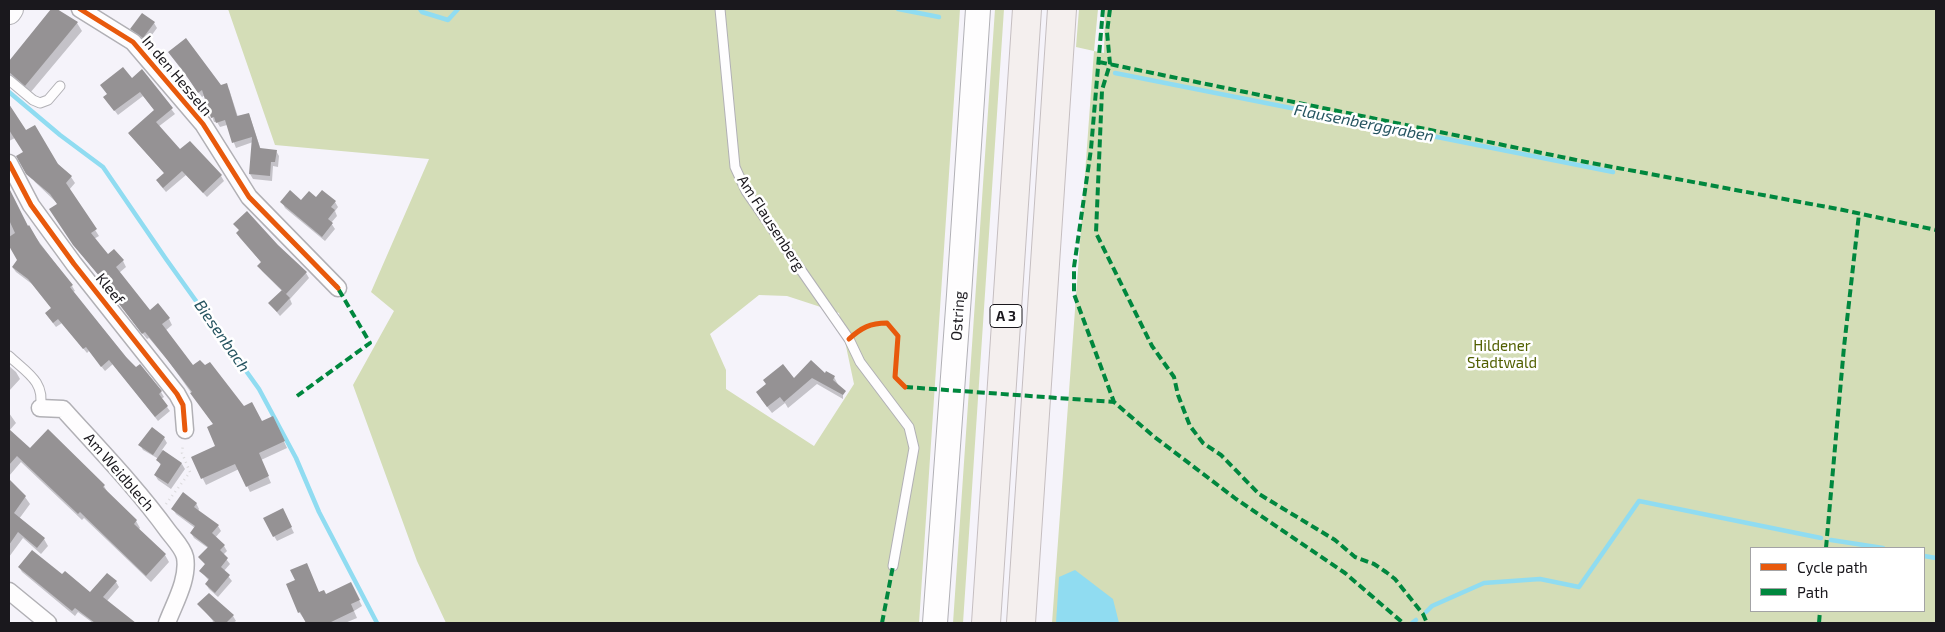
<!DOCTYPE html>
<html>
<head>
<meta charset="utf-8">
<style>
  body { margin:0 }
  #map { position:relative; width:1945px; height:632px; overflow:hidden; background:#f5f3fa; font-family:"Exo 2",sans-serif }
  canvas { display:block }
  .frame { position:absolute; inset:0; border:10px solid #1a181d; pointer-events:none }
  .legend { position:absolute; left:1750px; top:547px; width:175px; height:65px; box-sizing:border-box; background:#fff; border:1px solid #a3a3a5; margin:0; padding:6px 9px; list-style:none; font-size:15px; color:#1a181d }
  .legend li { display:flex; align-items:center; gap:10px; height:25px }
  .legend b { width:25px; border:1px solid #a3a3a5 }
</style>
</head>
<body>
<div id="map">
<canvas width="1945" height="632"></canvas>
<div class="frame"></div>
<ul class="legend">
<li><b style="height:6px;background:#e8590c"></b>Cycle path</li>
<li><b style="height:6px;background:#00873e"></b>Path</li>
</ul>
</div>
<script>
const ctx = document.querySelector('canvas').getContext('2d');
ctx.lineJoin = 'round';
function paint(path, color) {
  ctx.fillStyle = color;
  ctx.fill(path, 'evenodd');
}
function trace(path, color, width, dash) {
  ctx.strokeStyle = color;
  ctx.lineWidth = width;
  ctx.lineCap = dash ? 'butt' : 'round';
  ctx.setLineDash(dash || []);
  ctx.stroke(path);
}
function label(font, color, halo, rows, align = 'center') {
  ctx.font = font + ' "Exo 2",sans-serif';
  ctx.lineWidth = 5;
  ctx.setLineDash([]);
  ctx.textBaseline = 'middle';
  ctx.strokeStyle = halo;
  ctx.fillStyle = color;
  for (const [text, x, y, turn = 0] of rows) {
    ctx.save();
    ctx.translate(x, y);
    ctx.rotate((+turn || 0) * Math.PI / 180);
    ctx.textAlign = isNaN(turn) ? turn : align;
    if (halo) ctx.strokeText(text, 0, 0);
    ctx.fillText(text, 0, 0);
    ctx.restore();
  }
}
const green = new Path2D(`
  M228,9H960L919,623H446L417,561L353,385L394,311L371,292L429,159L275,145ZM759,295L787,296L839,313L854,384L814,446L726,389V370L710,334Z
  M995,9H1004L963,623H953Z
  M1079,9H1098L1094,51L1104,53L1105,9H1936V623H1052L1094,51L1076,47ZM1751,548H1924V611H1751Z`);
const water = new Path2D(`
  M1075,570L1113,599L1119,623H1056L1059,577Z`);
const shadow = new Path2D(`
  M53,9L77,23L82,31L30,93L10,75L9,63Z
  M154,23L157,28L146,43L135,34L132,29Z
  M169,53L221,86L229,89L238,117L249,114L261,150L276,151L279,156L278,167L273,166L272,181L253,179L250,174L253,142L236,148L227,125L220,127L217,122H214L205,95L202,97Z
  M142,71L175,114L158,127L180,151L221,176L224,181L207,197L186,175L166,192L160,185L157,180L165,174L129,134L155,111L143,96L118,115L108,102Z
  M9,106L26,132L71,177L75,183L69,190L99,236L94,239L108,256L114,251L123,261L126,267L119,273L150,312L169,319L172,325L165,331L193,367L261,423L276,424L287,448L261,460L271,483L250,492L239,469L206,485L192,457L217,446L214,425L170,363L149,338L147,339L115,299L112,292L79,251L58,204L35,182L18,156L24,152L15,138L9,141Z
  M9,189L28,227L72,286L75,291L73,292L136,369L140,365L161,392L164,397L161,399L170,411L158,421L113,364L105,371L89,351L87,353L62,323L56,327L46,314L52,309L32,284L16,272L13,268L19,261L9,245Z
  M316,199L335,202L338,207L335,211L337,216L331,223L335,229L325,241L285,208L282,202Z
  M235,224L277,246L306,273L309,278L290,299L292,304L280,316L270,304L282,291L262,271L259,266L262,263L240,238L237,233L240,231Z
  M9,366L16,372L20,379L9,391Z
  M825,375L834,377L843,394V399L817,384L788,408L785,403L772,413L761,399L794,380Z
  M9,413L16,423L9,431L31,449L48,431L104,486L108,493L136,521L140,528L138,530L165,555L169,562L151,582L84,518L82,520L21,462L9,476Z
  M164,438L167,443L162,450L182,464L185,469L171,489L158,480L155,475L161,466L157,458L143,450L140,445Z
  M9,480L25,497L30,504L19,519L44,539L48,546L41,554L23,538L9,557Z
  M196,503L199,509L198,511L218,526L221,531L215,538L224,546L227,551L223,555L230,564L224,571L232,581L218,597L209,589L206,584L209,581L201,571L206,565L200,558L208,548L194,538L191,533L195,528L176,514L173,509Z
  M285,515L294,533L277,541L274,536Z
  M19,567L62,576L90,594L116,582L119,587L107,601L134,623H93L78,612L75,616L22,572Z
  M354,590L362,606L354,611L357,618L345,623H307L299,612L319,593L326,596Z
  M199,604L233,616L236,621L233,623H212L213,621Z`);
const stream = new Path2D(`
  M420,9L422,12L448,20L458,9
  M898,9L939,17
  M1115,73L1613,172
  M9,92L60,135L103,167L166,259L259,389L296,458L319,512L377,623
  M1831,540L1883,548
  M1924,556L1936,558
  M1426,612L1432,606L1484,583L1540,579L1579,587L1639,501L1821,538
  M1412,623L1416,620`);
const building = new Path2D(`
  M51,9H57L78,22L25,86L9,72V61Z
  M142,13L155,22L143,38L130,29Z
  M186,38L221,85L227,83L237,116L249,113L260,148L277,150L275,162H271L270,176L249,174L252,137L232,143L225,120L216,123L214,117L211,118L202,90L198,93L184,72L168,52Z
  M123,67L132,78L142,69L173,108L156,122L180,149L190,141L222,175L203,193L182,171L163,188L156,180L164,173L128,133L154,110L140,92L114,111L103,97L107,94L100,85Z
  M9,104L26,130L35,125L58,164L72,176L66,183L97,229L91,233L108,254L114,249L124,260L116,267L150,310L158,303L170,318L162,324L193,365L200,360L205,365L210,362L244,406L252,402L262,421L273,416L285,441L259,453L269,476L246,487L235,464L201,479L191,457L215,446L207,427L213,424L190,393L192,392L165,357L145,332L142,334L110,292L112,291L73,245L49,209L57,204L50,194L26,174L16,156L23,152L9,130Z
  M9,188L28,226L29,225L40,244L73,285L70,287L126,357L136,367L140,364L162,391L159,394L168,406L155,417L109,360L101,367L86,347L83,349L58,319L53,323L45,313L51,308L28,279L12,267L17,260L9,246V237L15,233L9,220Z
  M290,190L301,200L309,191L316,197L322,190L336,201L331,207L335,210L328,219L333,223L322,237L280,202Z
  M247,211L278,245L307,272L286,294L257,266L261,262L236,233L239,230L233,224Z
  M282,290L290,298L277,312L268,303Z
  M811,360L825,373L826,371L835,376L833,380L846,391L843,395L812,378L784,402L780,397L767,407L756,392L766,384L763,380L783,364L794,378Z
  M152,427L165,437L153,455L138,445Z
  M9,429L30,448L48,429L105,485L103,487L137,520L134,524L166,554L146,576L80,512L78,514L17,456L9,465Z
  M163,450L182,463L168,484L154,475L161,464L156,460Z
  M9,479L26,496L14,513L45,538L37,548L18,532L9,545Z
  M183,492L197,503L194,507L219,525L212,533L225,545L220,550L228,558L221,567L230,575L215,593L205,584L209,579L199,571L205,564L198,557L208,547L190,533L195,526L171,509Z
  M283,508L292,527L273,537L263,518Z
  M32,550L62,574L65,571L90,592L107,573L117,581L103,597L136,623H95L75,608L72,611L18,567Z
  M307,563L319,592L324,590L326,594L351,582L360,600L351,604L354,611L329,623H306L300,612L298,613L286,584L295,580L290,570Z
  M209,593L234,615L226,623H216L197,604Z`);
const path = new Path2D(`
  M166,504L190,472L182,453L183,444`);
const service = new Path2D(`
  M720,9L735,167L746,191L849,339L860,362L909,427L914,448L893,566
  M9,80L33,100L40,103L48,100L60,86
  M9,356C26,372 46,382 40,408`);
const minor = new Path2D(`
  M80,9L133,42L203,124L249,197L338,288
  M9,163L31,205L74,264L177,394L183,405L185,430
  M40,408L63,409C99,449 137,488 168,531C174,539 183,548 185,557C189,579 174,604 167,623
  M9,591L48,623`);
const secondary = new Path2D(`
  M9,12L11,9
  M935,623L959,295L978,9`);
const motorway = new Path2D(`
  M986,623L1027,9
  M1021,623L1062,9`);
const quiet = new Path2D(`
  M1103,9L1091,149L1074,267V294L1114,402L1152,435L1236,499L1345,573L1403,623
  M1110,9L1107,32L1110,64L1102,90L1096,233L1152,346L1174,377L1178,395L1190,426L1203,443L1221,455L1259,494L1335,540L1355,557L1374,564L1386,572L1395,579L1423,614L1427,623
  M1099,62L1586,162L1843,210L1936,230
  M905,387L1114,402
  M297,396L370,343L336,285
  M1826,548L1844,347L1859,214
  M882,623L893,566
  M1819,623L1820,611`);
const cycleway = new Path2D(`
  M80,9L133,42L203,124L249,197L338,288
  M9,163L31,205L74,264L177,394L183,405L185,430
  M849,339C861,328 870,323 887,323L898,336L895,377L905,387`);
const shields = [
  [1006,316,32]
];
const shieldNames = [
  ["A 3",1006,316]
];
const streetNames = [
  ["In den Hesseln",177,76,50],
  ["Am Flausenberg",771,223,57],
  ["Kleef",110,289,51],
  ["Ostring",958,316,-86],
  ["Am Weidblech",119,472,49]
];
const parkNames = [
  ["Hildener",1502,346],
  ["Stadtwald",1502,363]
];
const waterNames = [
  ["Flausenberggraben",1364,123,11],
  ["Biesenbach",222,336,55]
];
paint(green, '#d4ddb7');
paint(water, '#90dcf1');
paint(shadow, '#0003');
trace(stream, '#90dcf1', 4.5);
paint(building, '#959294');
trace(service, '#b1b0b5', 11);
trace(minor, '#b1b0b5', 19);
trace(secondary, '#b1b0b5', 26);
trace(motorway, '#c5bec0', 30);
trace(path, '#dad9db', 2.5, [1, 4]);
trace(service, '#fefdfe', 9);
trace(minor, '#fefdfe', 16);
trace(secondary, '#fefdfe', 24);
trace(motorway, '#f4efee', 28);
trace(quiet, '#00873e', 4, [8, 4]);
trace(cycleway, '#e8590c', 5);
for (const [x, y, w] of shields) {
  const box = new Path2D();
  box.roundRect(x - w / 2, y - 11.5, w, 23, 4);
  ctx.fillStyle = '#fff';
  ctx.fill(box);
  trace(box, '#1a181d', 1);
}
label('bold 14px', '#1a181d', null, shieldNames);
label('15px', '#1a181d', '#fff', streetNames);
label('15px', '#515f00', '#fff', parkNames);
label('italic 16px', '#255460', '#fff', waterNames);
</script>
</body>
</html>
